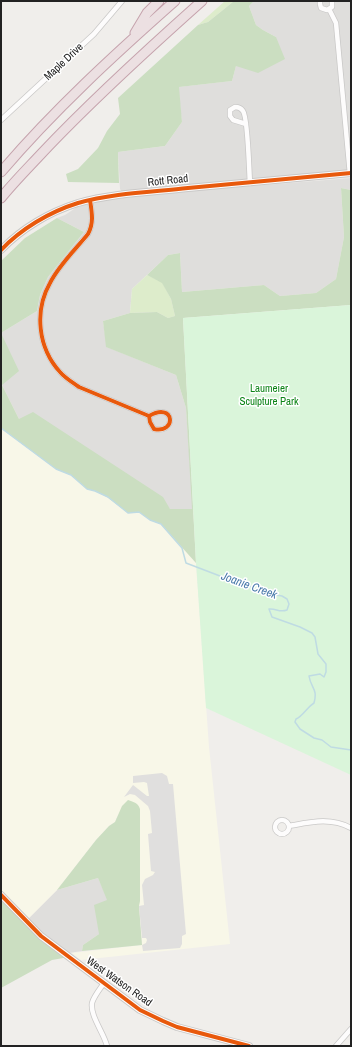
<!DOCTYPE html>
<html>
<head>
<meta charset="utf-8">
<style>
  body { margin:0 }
  #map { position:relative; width:352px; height:1047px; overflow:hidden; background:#f0eeeb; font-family:"Archivo Narrow",sans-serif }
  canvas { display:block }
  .frame { position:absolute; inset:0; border:2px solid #222; pointer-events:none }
</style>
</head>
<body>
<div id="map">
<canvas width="352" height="1047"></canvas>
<div class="frame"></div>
</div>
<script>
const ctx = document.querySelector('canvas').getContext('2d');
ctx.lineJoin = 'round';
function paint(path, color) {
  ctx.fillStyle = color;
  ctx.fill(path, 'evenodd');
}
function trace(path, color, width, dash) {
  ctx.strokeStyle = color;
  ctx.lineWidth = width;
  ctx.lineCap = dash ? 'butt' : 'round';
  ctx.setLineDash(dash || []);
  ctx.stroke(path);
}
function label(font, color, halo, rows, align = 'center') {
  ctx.font = font + ' "Archivo Narrow",sans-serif';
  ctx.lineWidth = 3;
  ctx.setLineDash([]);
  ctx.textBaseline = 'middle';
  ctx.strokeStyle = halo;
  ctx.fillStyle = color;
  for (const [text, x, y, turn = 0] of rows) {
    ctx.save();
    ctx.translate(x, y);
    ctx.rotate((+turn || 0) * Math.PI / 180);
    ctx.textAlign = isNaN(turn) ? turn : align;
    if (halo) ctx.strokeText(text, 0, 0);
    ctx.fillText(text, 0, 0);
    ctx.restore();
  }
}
const residential = new Path2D(`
  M254,1H351V172L122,192L120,189L118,152L165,146L182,122L178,87L232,81L236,66L276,37L263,30L256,25L249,6Z
  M351,178V190L341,188L344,237L336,279L316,293L280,296L264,285L182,292L180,253L168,255L132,289L130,313L103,321L107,347L176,375L186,408L193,509H170L19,419L2,385L1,333L37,311L40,295L48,277L84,232L57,218L65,215L77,207L100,201L165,193Z
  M98,878L108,900L99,934L83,945L82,951L69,953L45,935L28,919L57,890Z`);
const education = new Path2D(`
  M1,428L56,469L71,475L87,489L95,491L108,497L128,513L139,512L150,520L161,524L196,563L209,747L230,944L81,960L72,953L142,945L139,906L140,895V809L118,815L115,822L109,826L96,840L57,890L28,919L1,890Z`);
const grass = new Path2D(`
  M225,1H234L208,22L198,25Z
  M147,275L162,282L171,299L175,316L168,318L157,312L130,313L132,289Z`);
const forest = new Path2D(`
  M234,1H254L249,6L256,25L263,30L276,37L285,59L258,73L236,66L232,81L179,87L182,122L165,146L118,152L119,183L68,182L66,174L78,169L98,148L107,131L120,114L118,98L198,25L208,22Z
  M341,188L351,190V305L183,318L196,563L161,524L150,520L139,512L128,513L107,497L95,491L87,489L71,475L56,469L1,428V261L25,238L57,218L84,232L48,277L40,295L37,311L1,333L19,371L2,385L19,419L33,412L163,497L170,509H192L186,408L176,375L106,347L103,321L130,313L157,312L168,318L175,316L171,299L162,283L147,275L168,255L180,253L182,292L264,285L280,296L316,293L336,279L344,237Z
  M128,800C134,802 138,803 140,809V901L139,906L142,945L82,951L83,945L99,934L94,905L107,900L98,878L57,890L96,840L109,826L115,822L122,806Z
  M1,895L18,912L69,957L52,960L1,988Z`);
const park = new Path2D(`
  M351,305V775L206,708L196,563L183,318Z`);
const parking = new Path2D(`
  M162,773L167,776L169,784H173L186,934L182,936V944L180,948L143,951L142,945L146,943L147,940L146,938H142L139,906L144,905L142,885L145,879L153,875L155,872L151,871L148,834L152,833L150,811L148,806L135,795L130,794L124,797L133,785L147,796H149L147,783L144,782L133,783V776Z`);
const stream = new Path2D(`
  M1,428L56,469L71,475L87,489L95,491L108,497L128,513L139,512L150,520L161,524L182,548L186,563L220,576L234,579L250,586L259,592L282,596L287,599L289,604L287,610C279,613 276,608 269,609L272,617L300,627L312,633L315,637L318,654L326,664V672L324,677L320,674L309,676C311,689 318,688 314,703C306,708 304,715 296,719L295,722L300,729L314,738L322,740L331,747L351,750`);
const minor = new Path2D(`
  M320,1V4L321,8L327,10L332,7V1
  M329,9L336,23L350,174
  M1,120L94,34L122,1
  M246,124L233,120L230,116V110L235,107C238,107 241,108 243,111C248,118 249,170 250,183
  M90,200C92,213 94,223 88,234C75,250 59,265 50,283C34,311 38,348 60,372C65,378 72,382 79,387L149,416C175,401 177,434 154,429L150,422L149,416
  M275 827a7 7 0 1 1 14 0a7 7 0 1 1-14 0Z
  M289,826C311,822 330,817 351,828
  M104,983C100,989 94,996 92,1003C90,1016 104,1033 107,1046
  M336,1046L351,1029`);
const tertiary = new Path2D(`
  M1,250C21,229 49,212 78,203C113,193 152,192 188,188C243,183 297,178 351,173
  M1,895L41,936L140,1010L163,1021L177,1027L249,1046`);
const motorway = new Path2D(`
  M135,33L147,13L159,1
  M1,172C54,110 114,55 175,1
  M1,198C14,182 28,168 42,153C93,99 147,50 202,1`);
const cycleway = new Path2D(`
  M90,200C92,213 94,223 88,234C75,250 59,265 50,283C34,311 38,348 60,372C65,378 72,382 79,387L149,416C175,401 177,434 154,429L150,422L149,416
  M1,250C21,229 49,212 78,203C113,193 152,192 188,188C243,183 297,178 351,173
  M1,895L41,936L140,1010L163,1021L177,1027L249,1046`);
const streetNames = [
  ["Maple Drive",64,62,-43],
  ["Rott Road",168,181,-6],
  ["West Watson Road",119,982,35]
];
const parkNames = [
  ["Laumeier",269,389],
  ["Sculpture Park",269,402]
];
const waterNames = [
  ["Joanie Creek",249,586,20]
];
paint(residential, '#dfdedc');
paint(education, '#f8f7e8');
paint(grass, '#ddeccb');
paint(forest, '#cbdec1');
paint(park, '#daf5da');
paint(parking, '#e0dfde');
trace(stream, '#bfdbe3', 1.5);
trace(minor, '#c9c8c7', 6);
trace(tertiary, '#c9c8c7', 8);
trace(motorway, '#c5a2ac', 11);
trace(minor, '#fdfcfc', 4.5);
trace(tertiary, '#fdfcfc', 6);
trace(motorway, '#ece0e2', 9);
trace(cycleway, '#e8590c', 4);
label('11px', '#222', '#fff', streetNames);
label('11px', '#0c8416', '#fff', parkNames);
label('italic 12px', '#4a7aab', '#fff', waterNames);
</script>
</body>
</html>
